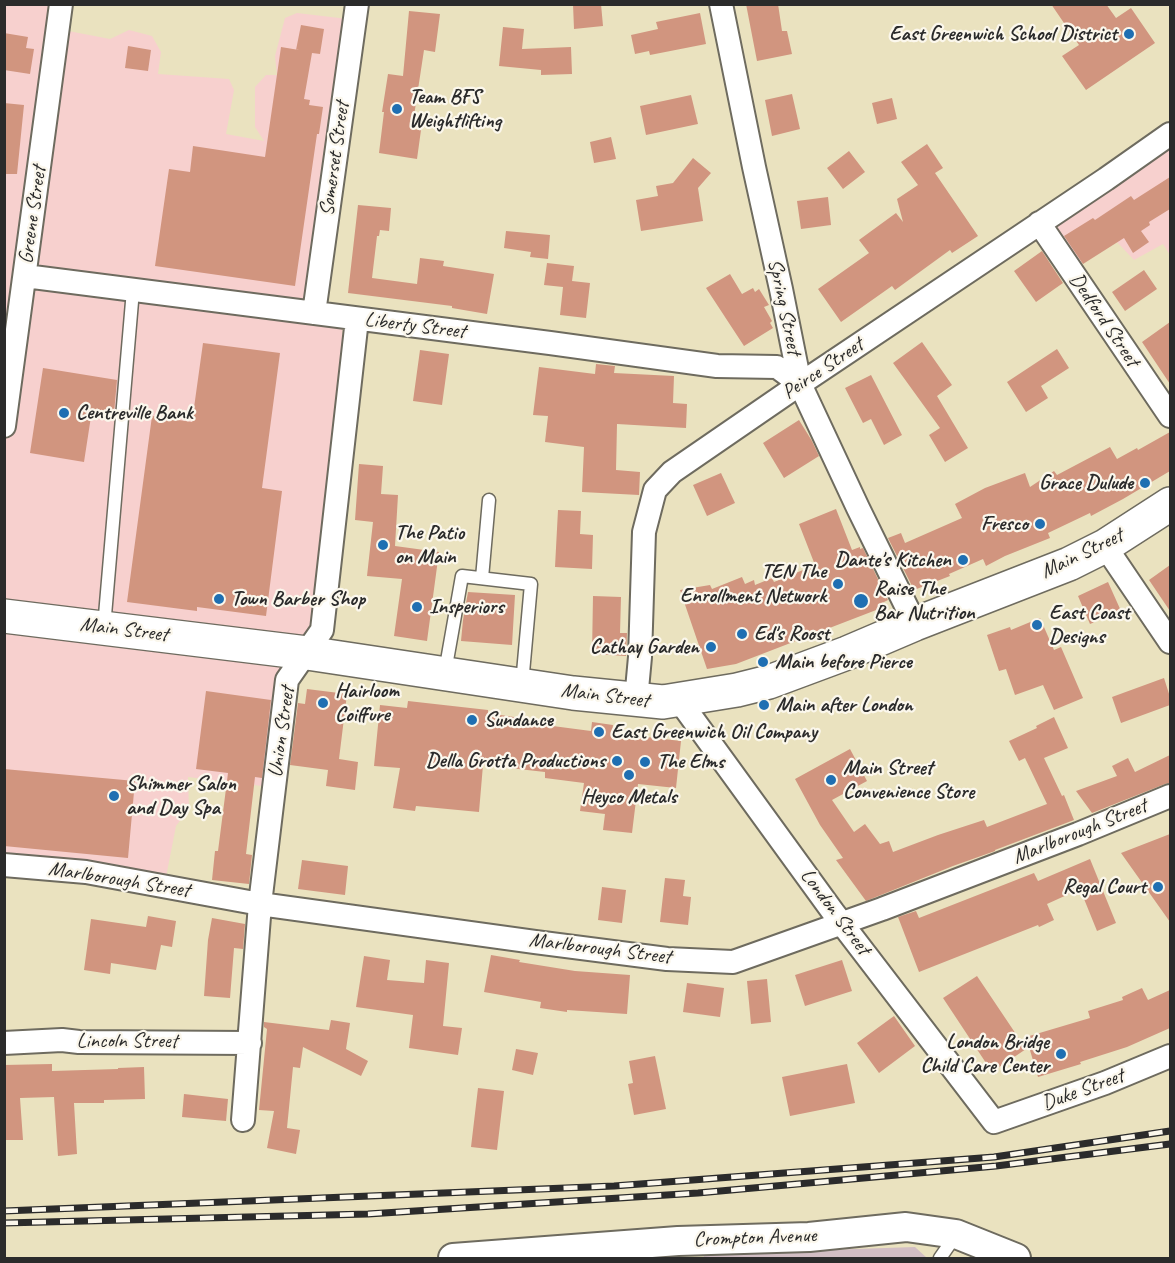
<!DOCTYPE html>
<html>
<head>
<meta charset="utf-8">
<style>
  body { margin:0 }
  #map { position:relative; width:1175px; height:1263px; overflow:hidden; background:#eae2bf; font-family:Caveat,sans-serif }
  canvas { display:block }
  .frame { position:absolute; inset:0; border:6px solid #2b2b2b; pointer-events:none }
</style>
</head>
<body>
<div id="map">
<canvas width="1175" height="1263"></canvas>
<div class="frame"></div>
</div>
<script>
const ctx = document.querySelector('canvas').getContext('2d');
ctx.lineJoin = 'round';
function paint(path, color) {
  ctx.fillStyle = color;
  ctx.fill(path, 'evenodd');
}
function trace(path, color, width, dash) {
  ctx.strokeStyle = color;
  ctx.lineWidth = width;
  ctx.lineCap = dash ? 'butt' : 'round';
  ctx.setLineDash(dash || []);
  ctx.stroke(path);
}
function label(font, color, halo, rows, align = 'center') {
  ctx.font = font + ' Caveat,sans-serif';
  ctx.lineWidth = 4.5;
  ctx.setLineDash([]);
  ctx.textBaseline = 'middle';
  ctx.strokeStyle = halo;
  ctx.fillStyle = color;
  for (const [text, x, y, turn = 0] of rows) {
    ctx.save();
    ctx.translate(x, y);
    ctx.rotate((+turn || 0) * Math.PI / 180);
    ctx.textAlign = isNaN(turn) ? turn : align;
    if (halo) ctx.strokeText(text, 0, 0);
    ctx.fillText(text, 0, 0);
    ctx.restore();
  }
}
const built = new Path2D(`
  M5,5H58V29L110,39L129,30L152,36L161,52L158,74L229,79L234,90L226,134L264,141L255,127V87L266,75H277L275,56L285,18L297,13L348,19L316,307L343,322L338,413L318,624L307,645L270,787L188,777L189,809L176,826L165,882L5,862Z
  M1170,131V255L1163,244L1134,260L1117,242L1073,269L1046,217Z`);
const industrial = new Path2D(`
  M915,1247L927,1258H703L705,1254Z`);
const building = new Path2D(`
  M573,4H601L603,26L574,29Z
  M746,4H778L782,31H787L792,54L757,61Z
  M1051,4H1106L1116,18L1131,8L1155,43L1086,90L1062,56L1079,45Z
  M409,11L440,14L435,52L424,50L412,129L421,130L417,159L379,153L384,112H382L388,74L403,76Z
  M700,13L706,44L650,55L649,51L635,54L631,35L658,29L656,22Z
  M301,25L324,29L320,54L312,53L304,99L310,100L309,105L323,107L319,134H317L295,286L155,266L169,169L190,172L193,146L265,157L281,47L299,50H296Z
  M503,27L524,29L522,49L571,47L572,74L541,75V70L499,66Z
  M4,33L28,37L26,48L34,49L30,74L4,70Z
  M128,46L151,50L148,71L125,68Z
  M792,94L800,129L772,136L765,100Z
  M691,95L698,124L646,135L640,106Z
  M892,98L897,119L877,124L872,103Z
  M4,103L24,105L17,174H4Z
  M611,137L616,159L594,163L590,142Z
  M927,144L943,168L935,173L978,236L952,253L950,250L895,290L892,286L841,322L818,289L869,253L859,240L896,213L903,222L897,199L918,185L901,162Z
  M849,151L865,172L843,189L827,168Z
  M693,158L711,173L698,188L703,221L641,231L636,200L658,196L656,186L673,183Z
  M1170,177V209L1149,222L1150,225L1141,231L1149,242L1133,253L1124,238L1083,264L1064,236L1093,218L1095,220L1131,196L1134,200Z
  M828,197L831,225L801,229L797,201Z
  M358,205L391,208L389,231L380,230L379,236H377L372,278L417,284L420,258L444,261L443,266L494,274L487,314L452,308V306L348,293Z
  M506,231L550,235L548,259L530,257L531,252L504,248Z
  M1042,251L1063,283L1036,302L1014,271Z
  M547,263L574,266L572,281L590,283L586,318L560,315L563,287L544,285Z
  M1144,270L1157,289L1125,311L1112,292Z
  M730,274L742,294L753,288L755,292L759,289L769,305L764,307L772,321L770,323L773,328L744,346L706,288Z
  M1170,322V384L1142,342Z
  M922,342L952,385L937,396L968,448L945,462L929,435L940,428L893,363Z
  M203,343L280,353L262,488L282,491L266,616L197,607V611L127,602L152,416L192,422Z
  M1057,349L1069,368L1041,386L1048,398L1026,412L1007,382Z
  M420,350L449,354L442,405L413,401Z
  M596,364L615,366L614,373L674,376L673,403L687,404L686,428L617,424L616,470L640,472L639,495L582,492L584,447L545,442L548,416L533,415L539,367L595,374Z
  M43,368L117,380L114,413L92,410L84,462L30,453Z
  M871,375L902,435L884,445L871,419L863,423L845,388Z
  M799,420L812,441L819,456L784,478L763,443Z
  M1170,432V471L1123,499L1091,516L1090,513L1048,533L1050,538L1005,556L986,566L983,559L949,574L950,576L914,590L888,538L901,533L905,543L962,518L955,504L985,488L1025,473L1030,487L1054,471L1057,475L1110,447L1117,459L1137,448L1138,450Z
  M359,464L383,466L381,494L398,495L395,546L439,552L427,641L394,636L402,579L367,576L373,522L355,520Z
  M721,473L735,503L707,516L693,485Z
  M836,509L852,550L860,547V549L863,548L888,600L882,603L884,607L736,664L707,669L680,590L710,585L712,589L742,577L745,584L754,580L755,585L772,578L774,582L815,565L799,524Z
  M558,510L581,511L580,534L593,535L592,569L555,567Z
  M1170,565V611L1149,580Z
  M1108,582L1121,611L1090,624L1078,596Z
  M468,592L515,595L512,645L461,641L463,620Z
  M593,596L621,597L620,633H627L626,656L592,654Z
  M1040,618L1054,650L1061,647L1083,698L1054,710L1043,685L1015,695L1006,669L999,671L987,635L1010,627L1011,630Z
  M1164,678L1170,697V705L1121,723L1112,697Z
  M307,689L347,694L339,759L358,762L355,790L326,786L328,770L290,765L298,703L305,704Z
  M206,691L271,700L262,778L255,777L246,854L252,855L249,884L212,880L215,851H218L228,773L196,769Z
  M408,701L488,710V713L546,722L545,725L591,731L592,722L613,725L612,733L681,741L676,788L638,784L632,833L603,830L605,814L580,811L584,783L545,778V772L483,765L479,812L416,806L415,811L393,808L400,768L374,766L380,705L407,708Z
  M1054,717L1068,748L1044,758L1062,796L1064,795L1074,820L995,850V851L953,866L866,901L836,860L843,858L820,825L795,779L850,749L867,781L832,800L854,832L865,824L880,844L889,841L893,852L938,835L984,820L987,827L1047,804L1025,758L1019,761L1009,741L1037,728L1036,726Z
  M1170,755V783L1165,784L1092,813L1076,791L1117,776L1112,766L1128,758L1135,772Z
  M4,769L135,781L128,858L4,846Z
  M1170,834V922L1121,853Z
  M1090,859L1116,923L1097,931L1080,889L1047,904L1054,920L1039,927L1038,925L919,972L898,917L916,911L919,918L1034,873L1038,881Z
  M302,860L348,866L345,895L298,889Z
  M665,878L685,880L683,896L691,897L688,925L660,922Z
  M602,887L626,890L622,923L598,920Z
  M148,916L176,921L172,947L161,945L156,970L111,963L110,974L84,970L91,919L146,927Z
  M212,918L245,924L243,949L234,948L230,998L204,996L208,940Z
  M491,955L520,960L519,962L575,971L630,975L627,1014L567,1010V1012L540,1008L541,1002L484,992Z
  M364,956L390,960L387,980L424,983L426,960L449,963L443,1026L462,1028L458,1055L409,1048L413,1015L356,1007Z
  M842,960L852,991L805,1006L795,975Z
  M977,976L1026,1049L992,1072L943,998Z
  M767,979L771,1022L751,1024L747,981Z
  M687,983L724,988L720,1017L683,1012Z
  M1142,988L1148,1000L1170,990V1028L1127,1047L1080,1062L1081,1064L1038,1077L1026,1037L1090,1018L1088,1011L1123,1000L1122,997Z
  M894,1016L915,1046L879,1073L857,1043Z
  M331,1020L350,1023L346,1049L368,1061L361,1076L303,1047L300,1068L293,1067L287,1128L300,1130L296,1154L267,1148L274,1111L259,1110L267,1029L264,1027V1022L329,1030Z
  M516,1049L538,1053L533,1075L512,1070Z
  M655,1056L666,1109L634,1115L628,1084L633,1083L629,1061Z
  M52,1064V1071L118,1069V1068L144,1067L145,1099L104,1100V1103H74L77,1154L58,1156L54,1097L20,1098L23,1140H4V1065Z
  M847,1064L855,1103L790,1116L782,1077Z
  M478,1088L504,1091L497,1150L471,1147Z
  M184,1094L228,1099L226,1121L182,1117Z`);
const service = new Path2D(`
  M482,578L489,500
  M104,627L133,290
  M445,672L462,576L531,584L522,684
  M940,1258L956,1235`);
const minor = new Path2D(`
  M721,4L754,167L781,289L800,384L858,508L915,624
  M1039,223L1170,416
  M25,276L550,343L717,366L777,367L800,384
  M314,313L357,4
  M4,426L61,4
  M1105,546L1170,642
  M636,700L640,657L644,532L655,490L672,472L800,384L1106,179L1170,134
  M679,700L833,912L994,1122L1105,1083L1170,1056
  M4,865L86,872L260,904L535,942L667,959L733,962L882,909L1078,834L1170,796
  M4,1043L62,1040L79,1042L250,1043
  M243,1120L260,904L287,680L322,630L357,319`);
const tertiary = new Path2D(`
  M453,1258L678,1241L809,1237L906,1227L956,1234L1016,1258`);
const primary = new Path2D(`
  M4,616L307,653L573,693L663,702L737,690L769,682L847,653L915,624L1069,564L1105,546L1170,504`);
const rail = new Path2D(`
  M4,1211L614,1186L994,1157L1170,1131
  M4,1223L368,1214L698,1193L996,1166L1170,1144`);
const markers = [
  [1129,34,6,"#1f6fb2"],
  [397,109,6,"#1f6fb2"],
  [64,413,6,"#1f6fb2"],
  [1145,483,6,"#1f6fb2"],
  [1040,524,6,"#1f6fb2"],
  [383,545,6,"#1f6fb2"],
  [963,560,6,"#1f6fb2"],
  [838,584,6,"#1f6fb2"],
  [219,599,6,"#1f6fb2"],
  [861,601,8,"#1f6fb2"],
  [417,607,6,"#1f6fb2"],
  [1037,625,6,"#1f6fb2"],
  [742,634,6,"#1f6fb2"],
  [711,647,6,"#1f6fb2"],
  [763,662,6,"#1f6fb2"],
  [323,703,6,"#1f6fb2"],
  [764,705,6,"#1f6fb2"],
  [472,720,6,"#1f6fb2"],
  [599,732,6,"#1f6fb2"],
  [617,761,6,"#1f6fb2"],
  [645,762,6,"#1f6fb2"],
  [629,775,6,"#1f6fb2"],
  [831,780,6,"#1f6fb2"],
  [114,796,6,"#1f6fb2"],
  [1158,887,6,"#1f6fb2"],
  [1061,1054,6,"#1f6fb2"]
];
const poiNames = [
  ["East Greenwich School District",1117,34,"right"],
  ["Team BFS",409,97],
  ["Weightlifting",409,121],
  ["Centreville Bank",76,413],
  ["Grace Dulude",1133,483,"right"],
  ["Fresco",1028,524,"right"],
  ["The Patio",395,533],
  ["on Main",395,557],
  ["Dante's Kitchen",951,560,"right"],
  ["TEN The",826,572,"right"],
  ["Enrollment Network",826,596,"right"],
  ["Raise The",874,589],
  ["Bar Nutrition",874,613],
  ["Town Barber Shop",231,599],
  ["Insperiors",429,607],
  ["East Coast",1049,613],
  ["Designs",1049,637],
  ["Ed's Roost",754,634],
  ["Cathay Garden",699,647,"right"],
  ["Main before Pierce",775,662],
  ["Hairloom",335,691],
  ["Coiffure",335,715],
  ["Main after London",776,705],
  ["Sundance",484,720],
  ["East Greenwich Oil Company",611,732],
  ["Della Grotta Productions",605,761,"right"],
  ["The Elms",657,762],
  ["Main Street",843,768],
  ["Convenience Store",843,792],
  ["Shimmer Salon",126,784],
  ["and Day Spa",126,808],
  ["Heyco Metals",629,797,"center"],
  ["Regal Court",1146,887,"right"],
  ["London Bridge",1049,1042,"right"],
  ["Child Care Center",1049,1066,"right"]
];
const streetNames = [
  ["Somerset Street",335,159,-82],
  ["Greene Street",33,215,-82],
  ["Spring Street",784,307,78],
  ["Dedford Street",1104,320,56],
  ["Liberty Street",415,326,7],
  ["Peirce Street",823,369,-34],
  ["Main Street",1082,554,-26],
  ["Main Street",124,630,7],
  ["Main Street",605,696,7],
  ["Union Street",282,732,-82],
  ["Marlborough Street",1080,832,-22],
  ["Marlborough Street",119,880,9],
  ["London Street",835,912,53],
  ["Marlborough Street",600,949,7],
  ["Lincoln Street",127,1041],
  ["Duke Street",1083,1090,-20],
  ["Crompton Avenue",755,1238,-2]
];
paint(built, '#f7d0ce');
paint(industrial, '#d2bec4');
paint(building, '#d1957f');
trace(service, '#6e6b5f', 15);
trace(minor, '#6e6b5f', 26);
trace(tertiary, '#6e6b5f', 32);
trace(primary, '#6e6b5f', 36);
trace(service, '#fff', 12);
trace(minor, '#fff', 22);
trace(tertiary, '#fff', 28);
trace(primary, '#fff', 33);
trace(rail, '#2b2b2b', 7);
trace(rail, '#fbf7ec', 4.5, [14]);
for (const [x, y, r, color] of markers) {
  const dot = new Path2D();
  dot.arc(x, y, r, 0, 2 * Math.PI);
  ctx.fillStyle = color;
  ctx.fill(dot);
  trace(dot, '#fbf7ec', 2);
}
label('bold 21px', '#2b2b2b', '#fbf7ec', poiNames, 'left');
label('21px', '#2b2b2b', '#fbf7ec', streetNames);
</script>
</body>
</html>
